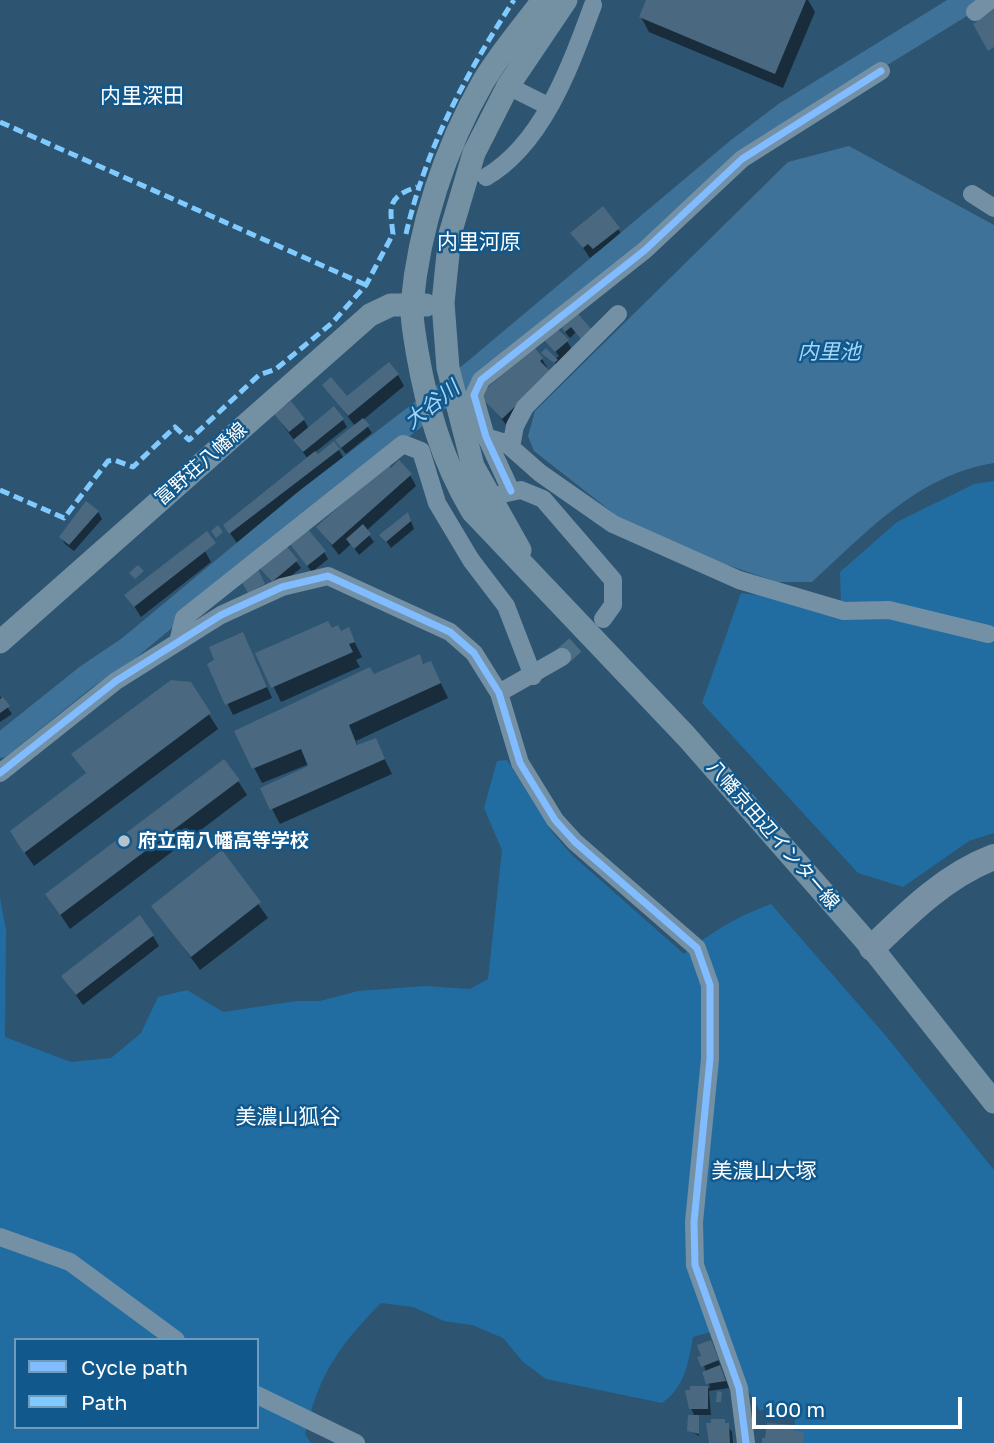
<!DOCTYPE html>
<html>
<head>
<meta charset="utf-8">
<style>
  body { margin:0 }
  #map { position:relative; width:994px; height:1443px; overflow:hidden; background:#2d5470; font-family:"Golos Text",sans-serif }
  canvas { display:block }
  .legend { position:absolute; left:14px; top:1338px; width:245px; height:91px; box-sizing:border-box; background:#11588c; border:2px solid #709bba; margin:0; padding:9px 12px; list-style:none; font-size:21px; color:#fff }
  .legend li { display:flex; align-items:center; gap:14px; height:35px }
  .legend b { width:35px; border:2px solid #709bba }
  .scale { position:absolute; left:752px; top:1397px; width:210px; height:32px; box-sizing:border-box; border:4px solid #fff; border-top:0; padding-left:9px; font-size:21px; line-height:24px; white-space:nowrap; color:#fff; -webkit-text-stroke:5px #11588c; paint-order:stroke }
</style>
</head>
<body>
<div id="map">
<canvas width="994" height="1443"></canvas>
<ul class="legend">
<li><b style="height:9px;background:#80bcff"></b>Cycle path</li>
<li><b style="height:9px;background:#80caff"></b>Path</li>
</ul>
<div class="scale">100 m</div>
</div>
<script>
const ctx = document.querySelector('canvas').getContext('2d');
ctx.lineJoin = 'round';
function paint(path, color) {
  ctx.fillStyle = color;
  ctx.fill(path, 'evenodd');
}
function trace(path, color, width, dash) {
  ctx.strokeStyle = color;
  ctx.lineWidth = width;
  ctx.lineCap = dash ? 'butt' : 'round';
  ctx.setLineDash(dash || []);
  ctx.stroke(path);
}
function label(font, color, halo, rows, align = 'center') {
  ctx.font = font + ' "Golos Text","Noto Sans JP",sans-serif';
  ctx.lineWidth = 5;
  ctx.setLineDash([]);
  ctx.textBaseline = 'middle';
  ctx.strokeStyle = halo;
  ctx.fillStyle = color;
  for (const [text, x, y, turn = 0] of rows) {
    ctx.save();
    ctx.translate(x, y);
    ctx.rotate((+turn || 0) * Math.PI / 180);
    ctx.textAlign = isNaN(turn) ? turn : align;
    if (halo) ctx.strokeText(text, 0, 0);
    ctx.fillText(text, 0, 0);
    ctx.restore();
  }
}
const green = new Path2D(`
  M994,481V833L969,841L903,887L858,873L702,703L741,593L841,605L840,572L897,522L974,484Z
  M507,760L552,832L572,855L684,954C711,932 738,916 771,904L886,1036L994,1170V1443H794L795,1413L774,1406L760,1411L745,1385L725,1328L693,1337C688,1364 685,1387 662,1403L546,1379L523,1362L503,1338L472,1325L444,1321L413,1307L381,1303C338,1347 319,1374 305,1434L311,1443H0V898L6,930L5,1037L71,1062L111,1058L141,1033L158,997L187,990L223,1012L297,1001H320L358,991L426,986L470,989L488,979L502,850L484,808L497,761ZM16,1340H257V1427H16Z`);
const water = new Path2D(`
  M849,146L994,225V463C918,475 867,532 812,582H777L628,531L612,512L534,451L528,436L535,411L788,162Z`);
const shadow = new Path2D(`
  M648,0H808L815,12L783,88L649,32L641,17Z
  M618,229L625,240L601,259L596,253L590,258L573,233Z
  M575,313L576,332L570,338L565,332Z
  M546,340L567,341L571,348L557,365L543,353L555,359L559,356Z
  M542,359L548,369L509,428L481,395Z
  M398,375L404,386L363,420L372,433L346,454L341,448L355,426L324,385L347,399Z
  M304,420L309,429L343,420L347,427L314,453L317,457L339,450L345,460L237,543L225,526L308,459L280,421Z
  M410,475L416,486L366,531L374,542L359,555L351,544L339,555L318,528Z
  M98,512L102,519L74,551L65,544L61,537Z
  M411,521L414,529L391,548L382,535Z
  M285,547L301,568L276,588L265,573Z
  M295,550L324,552L328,559L312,572Z
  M205,551L211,562L141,617L127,595Z
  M348,629L362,657L356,660L360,667L281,702L258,654L332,630L341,633Z
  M248,645L272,698L233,715L209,665Z
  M419,656L424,665L431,663L448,698L356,741L358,746L375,740L392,774L280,824L272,809L311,767L309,764L262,783L236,732Z
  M190,684L218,729L34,866L20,846L87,775L74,755Z
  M0,696L12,714L0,722Z
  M238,781L247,795L70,929L47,895Z
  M222,853L268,918L200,970L153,906Z
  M153,936L159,946L83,1005L70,987Z
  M699,1346L714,1349L729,1388L709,1391L711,1415H697L699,1436L689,1430L695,1417L687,1399V1391H692L691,1388H710Z
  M724,1421L732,1432L733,1443H710Z`);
const river = new Path2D(`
  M0,746L86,677L129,648L307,500L476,370L739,149L785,114L970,0`);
const building = new Path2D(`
  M646,0H806L775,74L639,17Z
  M994,6V47L988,51L973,24L979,20L976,16Z
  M603,206L620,228L593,249L588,244L583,248L570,233Z
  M575,310L592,330L581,339L571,327L565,332L559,324Z
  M557,328L569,340L555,352L544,340Z
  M534,347L543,358L540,361L551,372L502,419L479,395Z
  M546,348L558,360L554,363L541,353Z
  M389,362L399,374L348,416L322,385L331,377L347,396Z
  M291,401L305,419L289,432L274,414Z
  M334,406L344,419L303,452L293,440Z
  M363,418L370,425L341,448L335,440Z
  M334,441L340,449L229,534L223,525L315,451L318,454Z
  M399,460L412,474L332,545L316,527L387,464L391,468Z
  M86,501L99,511L69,545L59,537Z
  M408,512L411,521L386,542L379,535Z
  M363,524L371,534L354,549L346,539Z
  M218,525L223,532L216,538L211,531Z
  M307,528L326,551L307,566L289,543Z
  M207,531L216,543L134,607L124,595Z
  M285,544L298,560L272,582L258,566Z
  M138,565L144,571L135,579L129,573Z
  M258,569L265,584L248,593L240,579Z
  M328,621L332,628L338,625L341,631L349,627L355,642L349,644L353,652L271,688L255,653Z
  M243,632L267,687L225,705L207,664L214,660L209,647Z
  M420,654L423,664L431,661L441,683L349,725L357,745L376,738L385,759L270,810L260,788L308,766L301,749L252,769L234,731L370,667L374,674Z
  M171,680L191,682L211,713L24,853L10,831L86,773L71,754Z
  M3,697L10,706L0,713V699Z
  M224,759L240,780L60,915L45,894Z
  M222,850L261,902L191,957L151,906Z
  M140,915L154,935L76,995L61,976Z
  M711,1340L719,1360L701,1367L697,1357L701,1356L697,1345Z
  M720,1365L726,1381L706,1384L702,1372Z
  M690,1386H708V1409H689L685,1390H690Z
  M717,1391L722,1392L721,1402H716Z
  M688,1415H699V1434L687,1431Z
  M711,1419H725V1423H729L730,1443H709L706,1423H711Z
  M767,1423L794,1425V1431L804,1432L803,1443H762V1438H765Z`);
const minorTunnel = new Path2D(`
  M562,657L595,627`);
const minor = new Path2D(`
  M975,12L990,0
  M508,86L548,106
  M486,177C544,143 571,64 593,5
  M972,194L994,208
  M486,437L506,443L540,473L613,524L739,580L844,611L889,610L988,634
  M511,447L515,426L525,407L618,314
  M511,491L486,437L474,395L481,380L645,250L742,159L881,71
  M502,494L521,490L543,499L613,580V605L603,619
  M178,642L184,618L403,444L421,451L437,503L471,560L506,606L533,676
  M499,693L562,657
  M0,773L116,681L221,615L282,587L328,576L450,632L474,653L499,693L520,763L555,820L575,842L697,948L710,985V1059L694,1222L695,1265L739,1388L746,1443
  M0,1237L70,1262L176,1340
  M257,1395L356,1443`);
const major = new Path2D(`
  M543,0C523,27 500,53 483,82C445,148 419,227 412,304C411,319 415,337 417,351C427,409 442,460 472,511L686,736L872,948L994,1102
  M520,550L473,466L448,368L443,303L450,234L474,153L508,86L566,0
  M0,642L370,315L391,305H426`);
const highway = new Path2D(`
  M872,948C908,913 946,875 994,857`);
const quiet = new Path2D(`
  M0,122L366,285
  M406,234C426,147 466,74 514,0
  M0,490L64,518L108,461L114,460L133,467L175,427L189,440L259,375L276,369L332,323L366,285L393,234C390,208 386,197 417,187`);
const cycleway = new Path2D(`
  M511,491L486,437L474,395L481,380L645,250L742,159L881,71
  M0,773L116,681L221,615L282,587L328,576L450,632L474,653L499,693L520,763L555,820L575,842L697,948L710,985V1059L694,1222L695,1265L739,1388L746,1443`);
const markers = [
  [124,841,7,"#b6c3cd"]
];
const streetNames = [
  ["富野荘八幡線",201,464,-41],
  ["八幡京田辺インター線",773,835,49]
];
const poiNames = [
  ["府立南八幡高等学校",138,841]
];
const neighbourhoodNames = [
  ["内里深田",142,96],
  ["内里河原",479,242],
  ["美濃山狐谷",288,1117],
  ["美濃山大塚",764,1171]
];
const waterNames = [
  ["内里池",829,352],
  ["大谷川",432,405,-38]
];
paint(green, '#216da2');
paint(water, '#3f7298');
paint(shadow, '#0007');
trace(river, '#3f7298', 24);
paint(building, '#4a6980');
trace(minorTunnel, '#4c6e85', 18, [18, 9]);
trace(minor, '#7490a5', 18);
trace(major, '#7490a3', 23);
trace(highway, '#7790a4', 26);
trace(quiet, '#80caff', 5, [10, 5]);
trace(cycleway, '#80bcff', 7);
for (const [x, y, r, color] of markers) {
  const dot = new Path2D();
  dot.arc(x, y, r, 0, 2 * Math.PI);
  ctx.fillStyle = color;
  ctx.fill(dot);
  trace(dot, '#11588c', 2.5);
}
label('19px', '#fff', '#11588c', streetNames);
label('bold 19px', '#fff', '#11588c', poiNames, 'left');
label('21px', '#fff', '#11588c', neighbourhoodNames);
label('italic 21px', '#a4d6f9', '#11588c', waterNames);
</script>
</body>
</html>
